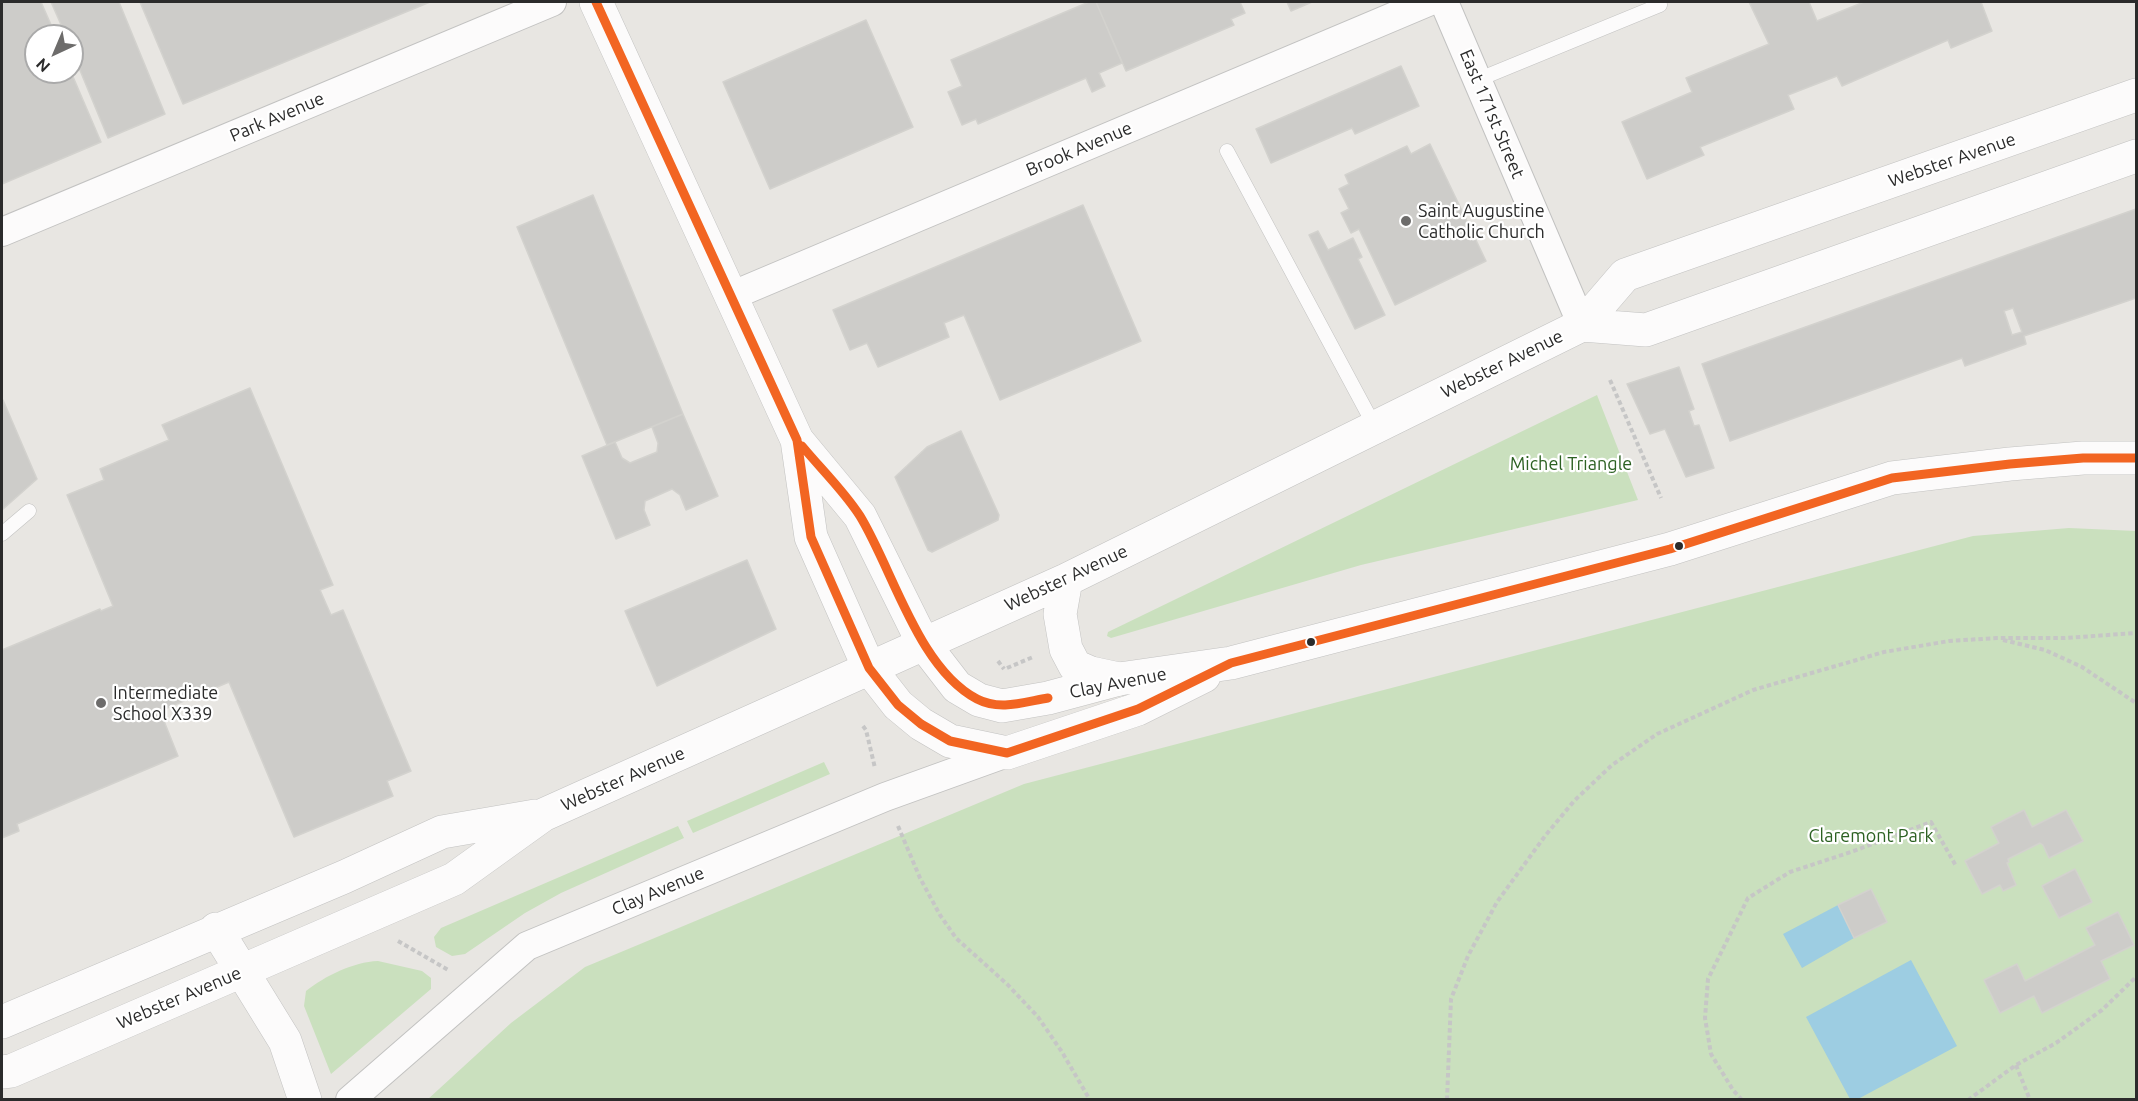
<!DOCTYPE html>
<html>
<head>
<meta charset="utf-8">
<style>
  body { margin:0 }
  #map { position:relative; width:2138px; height:1101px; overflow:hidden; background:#e8e6e2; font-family:Ubuntu,sans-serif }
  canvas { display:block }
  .frame { position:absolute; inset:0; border:3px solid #2b2b2b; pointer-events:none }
  .north { position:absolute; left:24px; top:24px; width:60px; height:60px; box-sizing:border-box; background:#fff; border:2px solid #aaa; border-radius:50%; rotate:224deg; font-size:16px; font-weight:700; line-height:24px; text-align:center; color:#2b2b2b }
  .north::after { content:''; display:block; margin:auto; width:21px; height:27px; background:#6d6c6b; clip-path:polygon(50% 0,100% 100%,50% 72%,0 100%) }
</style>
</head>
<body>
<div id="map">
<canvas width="2138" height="1101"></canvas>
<div class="frame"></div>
<div class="north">N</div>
</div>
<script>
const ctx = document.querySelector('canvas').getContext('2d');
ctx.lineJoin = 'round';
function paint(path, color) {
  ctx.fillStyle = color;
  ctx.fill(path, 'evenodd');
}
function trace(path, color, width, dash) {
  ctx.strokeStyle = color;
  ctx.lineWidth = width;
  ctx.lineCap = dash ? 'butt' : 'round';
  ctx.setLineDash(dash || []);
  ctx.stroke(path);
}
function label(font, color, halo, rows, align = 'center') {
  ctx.font = font + ' Ubuntu,sans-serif';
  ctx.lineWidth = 4.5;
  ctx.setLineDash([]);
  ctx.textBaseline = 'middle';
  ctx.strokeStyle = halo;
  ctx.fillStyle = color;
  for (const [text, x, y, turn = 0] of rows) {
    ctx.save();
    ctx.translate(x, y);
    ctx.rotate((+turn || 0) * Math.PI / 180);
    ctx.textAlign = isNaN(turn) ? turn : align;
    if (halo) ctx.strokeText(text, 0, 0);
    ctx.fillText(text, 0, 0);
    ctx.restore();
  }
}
const green = new Path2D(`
  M1597,395L1638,500L1361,565L1111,638L1107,636L1108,632Z
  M2069,528L2136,531V1099L427,1100L511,1023L585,967L1024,784L1973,536Z
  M824,762L830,774L693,833L687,821Z
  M678,826L684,838L561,893L525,913L465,954L452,956L436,947L434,937L441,928Z
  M378,961L422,971L431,978V989L331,1074L304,1006L306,991C325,976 353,962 378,961Z`);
const water = new Path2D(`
  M1838,905L1854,938L1802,968L1783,934Z
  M1911,960L1957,1046L1858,1099H1850L1806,1017Z`);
const building = new Path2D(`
  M2,2H41L56,36H36V72H71L101,142L2,184Z
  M51,2H119L165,114L108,138L72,51V36H66Z
  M140,2H430L183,104Z
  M1089,2H1096L1122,63L1099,73L1105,86L1092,92L1086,78L978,124L976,119L962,125L948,92L962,86L951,60Z
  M1096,2H1240L1245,13L1231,19L1234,25L1126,71Z
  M1287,2H1312L1291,11Z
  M1749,2H1809L1817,21L1864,2H1981L1992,31L1951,48L1948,40L1842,86L1837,76L1788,95L1794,109L1700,147L1704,155L1647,179L1622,122L1692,92L1686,78L1769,44Z
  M866,20L913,127L770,189L723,82Z
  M1401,66L1419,106L1355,134L1352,128L1271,163L1256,129Z
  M1430,144L1486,261L1395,305L1359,229L1351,233L1341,213L1349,209L1339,189L1349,184L1345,175L1407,146L1411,154Z
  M593,195L683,414L607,445L517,227Z
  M1083,205L1141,341L1000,400L964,315L944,323L949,337L878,367L867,343L850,350L833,310Z
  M2136,209V298L2024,336L2026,344L1965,366L1962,358L1730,441L1702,364ZM2013,308L2022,332L2012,335L2004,311Z
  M1318,231L1328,250L1353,238L1362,257L1358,259L1385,315L1355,329L1309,235Z
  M1679,367L1694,409L1689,411L1694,426L1699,425L1714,468L1686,477L1665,429L1650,434L1627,384Z
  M250,388L333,585L320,590L331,615L343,610L411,771L387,781L393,796L294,837L229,682L160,711L178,756L17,824L19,831L2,838V650L100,609L101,611L113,606L67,495L104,480L100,469L169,440L162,425Z
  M3,400L37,479L2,510V400Z
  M683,414L718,496L686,510L680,495L672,489L645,501L644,510L650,525L616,539L582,456L615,442L622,458L630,463L657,452L658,443L652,427Z
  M961,431L999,515L998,520L932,552L928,550L895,477L927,447Z
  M747,560L776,629L657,686L625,611Z
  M2024,810L2032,827L2066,810L2083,841L2049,858L2043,845L2040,843L2008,859L2009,862L2007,863L2016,885L2003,891L2000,885L1982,894L1965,861L1999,843L1991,827Z
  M2075,869L2092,902L2059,918L2042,886Z
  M1871,889L1887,922L1854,938L1838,905Z
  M2118,912L2134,945L2101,961L2110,979L2042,1013L2034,996L2000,1013L1984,980L2017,964L2025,981L2095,945L2086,928Z`);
const path = new Path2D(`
  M1610,380L1661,498
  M2003,640L2045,650L2082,667L2136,703
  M998,661L1004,669
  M1007,668L1033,657
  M863,726L866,730L875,768
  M898,826L920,878L940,915L956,938L1008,985L1038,1017L1062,1052L1090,1100
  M398,941L450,971
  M2016,1065L2030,1100
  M1447,1100L1451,999L1468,956L1497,902L1545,836L1574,801L1612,765L1657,734L1753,690L1884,652L1949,641L1997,638H2065L2136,633
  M1742,1100L1733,1090L1711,1054L1705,1018L1708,979L1748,898L1790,872L1851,852L1931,822L1956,866
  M1968,1100L2016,1065L2056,1043L2102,1010L2136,977`);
const service = new Path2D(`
  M1477,80L1660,5
  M1227,151L1375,427
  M2,534L29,511`);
const minor = new Path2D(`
  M1444,2L1582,325
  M2,232L552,2
  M731,296L1428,2
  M350,1100L527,946L885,797L1007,753`);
const tertiary = new Path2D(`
  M596,2L797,440L860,516L923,643L957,687L979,700L1002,706L1048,698L1119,679L1231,663L1670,549L1892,478L2010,464L2083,458H2136
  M797,440L811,537L869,668L898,705L921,724L950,741L1007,753L1138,709L1204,676`);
const secondary = new Path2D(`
  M1582,325L1646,330L2136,156
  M1066,580L1060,614L1066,649L1075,666L1091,673L1119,679
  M216,929L285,1041L305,1100
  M2,1022L344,877L442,832L535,816
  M2,1072L11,1071L454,879L543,815L1066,580L1582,325L1625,275L2136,95`);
const bus1 = new Path2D(`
  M596,2L797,440L811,537L869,668L898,705L921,724L950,741L1007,753L1138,709L1231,663L1670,549L1892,478L2010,464L2083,458H2136
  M802,446C821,469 844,491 860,516C893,570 918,668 977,699C1000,711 1024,702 1048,698`);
const markers = [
  [1406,221,6,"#6d6c6b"],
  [1679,546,5,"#2b2b2b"],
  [1311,642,5,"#2b2b2b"],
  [101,703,6,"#6d6c6b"]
];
const streetNames = [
  ["East 171st Street",1492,114,67],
  ["Park Avenue",277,117,-23],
  ["Brook Avenue",1079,149,-23],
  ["Webster Avenue",1952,160,-19],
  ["Webster Avenue",1502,364,-26],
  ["Webster Avenue",1066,578,-25],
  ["Clay Avenue",1118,683,-11],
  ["Webster Avenue",623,779,-24],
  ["Clay Avenue",658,891,-23],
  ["Webster Avenue",179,998,-23]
];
const poiNames = [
  ["Saint Augustine",1418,211],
  ["Catholic Church",1418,232],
  ["Intermediate",113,693],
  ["School X339",113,714]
];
const parkNames = [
  ["Michel Triangle",1571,464],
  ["Claremont Park",1871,836]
];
paint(green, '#cae0be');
paint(water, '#9dcde2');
paint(building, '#cdccc9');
trace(building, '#d3d2ce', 1.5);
trace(service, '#c2c2c1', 15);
trace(minor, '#c2c2c1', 30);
trace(tertiary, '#c2c2c1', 34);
trace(secondary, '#c2c2c1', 34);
trace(path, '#c6c6c6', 4, [4.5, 3]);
trace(service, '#fcfbfb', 14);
trace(minor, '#fcfbfb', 28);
trace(tertiary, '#fcfbfb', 33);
trace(secondary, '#fcfbfb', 33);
trace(bus1, '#f26522', 9);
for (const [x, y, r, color] of markers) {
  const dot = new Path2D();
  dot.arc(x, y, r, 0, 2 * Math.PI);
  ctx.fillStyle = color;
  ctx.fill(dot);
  trace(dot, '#fff', 2);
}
label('18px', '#2b2b2b', '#fff', streetNames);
label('18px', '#2b2b2b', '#fff', poiNames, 'left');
label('18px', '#2c6122', '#fff', parkNames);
</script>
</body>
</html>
